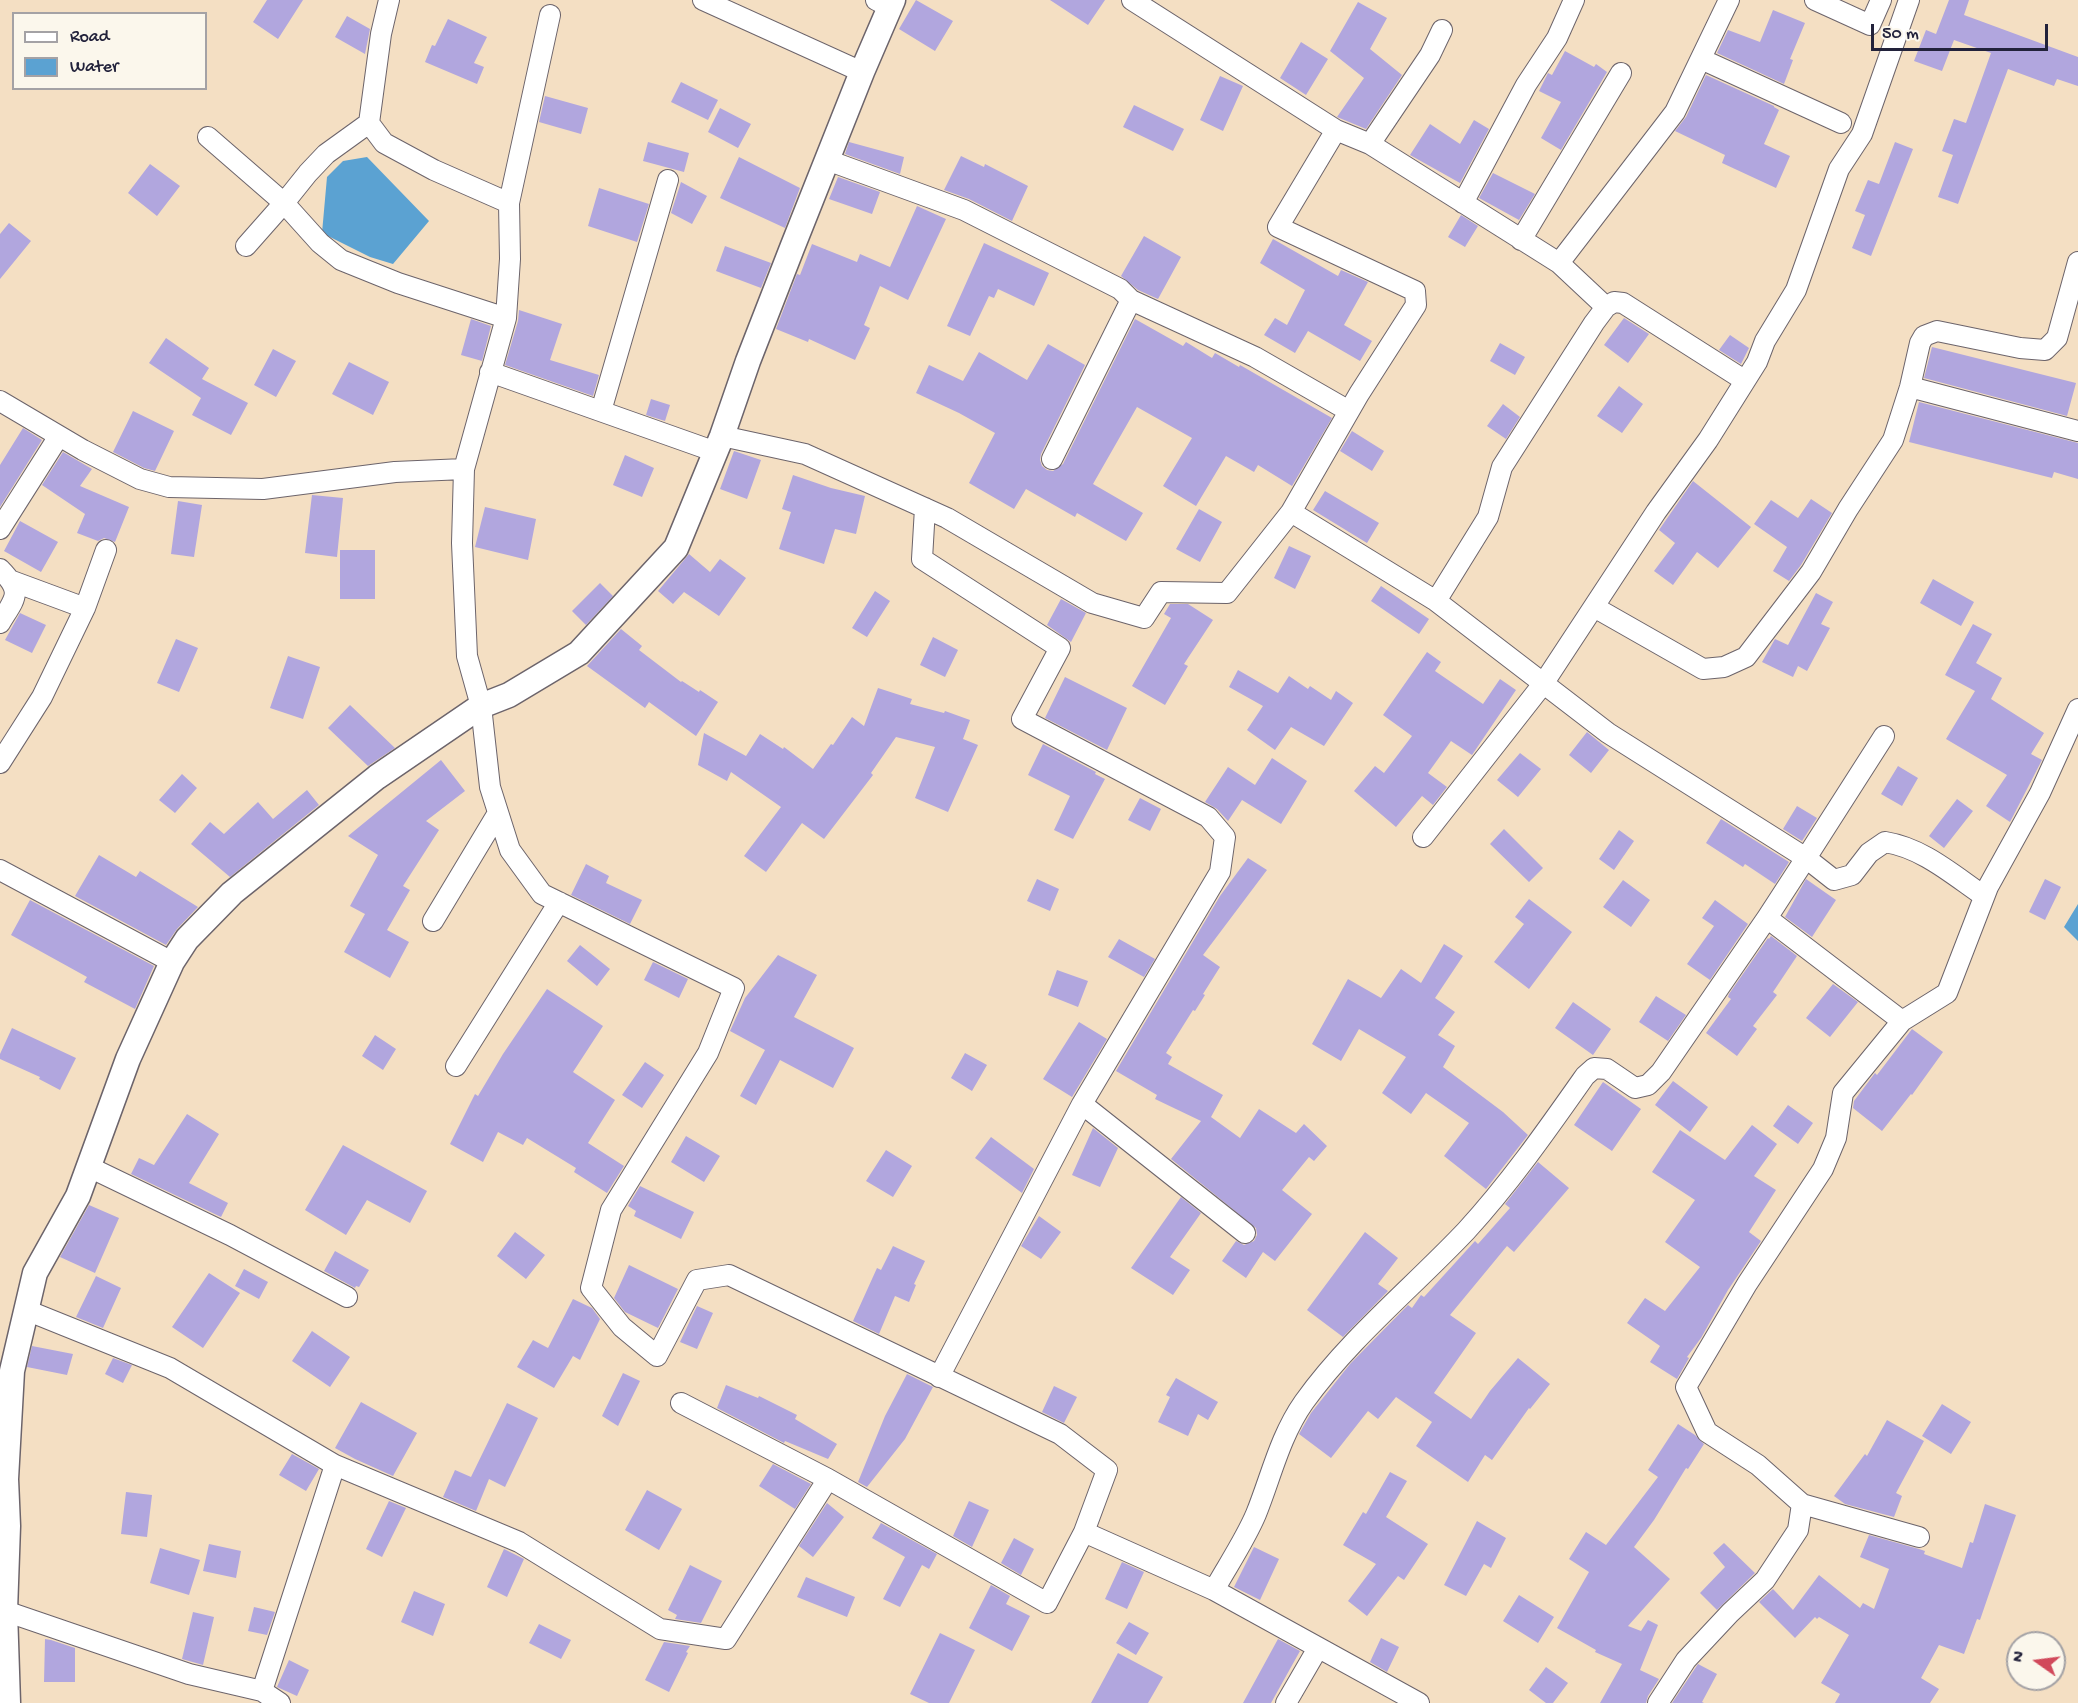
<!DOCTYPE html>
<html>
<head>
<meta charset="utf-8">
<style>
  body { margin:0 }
  #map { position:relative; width:2078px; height:1703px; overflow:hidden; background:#f4dfc3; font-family:"Gochi Hand",sans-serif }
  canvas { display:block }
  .legend { position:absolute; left:12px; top:12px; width:195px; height:78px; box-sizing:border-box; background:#fbf7ec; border:2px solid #a4a2a5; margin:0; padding:8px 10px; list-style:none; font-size:18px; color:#22223b }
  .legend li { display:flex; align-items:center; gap:12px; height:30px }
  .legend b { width:30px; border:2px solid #a4a2a5 }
  .north { position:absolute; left:2006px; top:1631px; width:60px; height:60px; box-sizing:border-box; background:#fbf7ec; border:2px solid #a4a2a5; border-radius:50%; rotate:284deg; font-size:16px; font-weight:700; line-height:24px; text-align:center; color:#22223b }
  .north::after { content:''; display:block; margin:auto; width:21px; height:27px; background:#d1495b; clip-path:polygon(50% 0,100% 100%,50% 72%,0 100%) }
  .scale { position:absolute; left:1871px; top:24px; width:177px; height:27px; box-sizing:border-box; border:3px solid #22223b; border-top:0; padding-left:8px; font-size:18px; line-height:21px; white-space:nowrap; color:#22223b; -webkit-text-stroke:4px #fbf7ec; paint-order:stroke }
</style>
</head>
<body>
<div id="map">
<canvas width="2078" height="1703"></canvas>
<ul class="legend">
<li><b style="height:8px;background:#fff"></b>Road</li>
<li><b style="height:16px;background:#5ba2d2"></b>Water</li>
</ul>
<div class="north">N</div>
<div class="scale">50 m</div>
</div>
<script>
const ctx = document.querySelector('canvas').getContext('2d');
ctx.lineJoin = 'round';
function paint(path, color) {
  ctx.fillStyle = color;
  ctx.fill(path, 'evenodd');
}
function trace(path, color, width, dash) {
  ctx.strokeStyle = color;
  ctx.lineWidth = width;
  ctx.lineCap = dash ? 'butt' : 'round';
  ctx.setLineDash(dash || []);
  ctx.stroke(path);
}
const water = new Path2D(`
  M367,157L429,221L393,264L370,257L322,233L327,177L343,161Z
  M2078,904V941L2064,927Z`);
const building = new Path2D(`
  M267,0H303L278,39L253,22Z
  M916,0L953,21L935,51L899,29Z
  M1050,0H1105L1088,25Z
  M1949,0H1969L1964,15L2078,57V86L2057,79L2054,86L2008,69L1958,204L1938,197L1953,155L1942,151L1954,119L1966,123L1991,53L1954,40L1942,71L1914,61L1926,30L1936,34Z
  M1358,2L1387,18L1370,49L1402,75L1366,129L1337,117L1364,78L1330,51Z
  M1773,10L1805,23L1790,59L1793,60L1784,84L1717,53L1728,30L1760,42Z
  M347,16L370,29L365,54L335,37Z
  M448,19L487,37L474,63L484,67L477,84L425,62L432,45L435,46Z
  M1301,42L1328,59L1306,95L1280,78Z
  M1565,51L1594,67L1596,64L1607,72L1561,150L1541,138L1561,102L1539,91L1548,73L1552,75Z
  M1706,75L1774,106V107L1779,110L1764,144L1790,156L1776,188L1722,163L1725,155L1675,131L1686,117Z
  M1220,76L1243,86L1223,131L1200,120Z
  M681,82L718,100L708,120L671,102Z
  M545,96L588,108L581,134L539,122Z
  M1134,105L1184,129L1173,151L1123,127Z
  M720,108L751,124L738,148L708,132Z
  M1474,120L1489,129L1460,183L1410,155L1430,124L1460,144Z
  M648,142L689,153L684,172L643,161Z
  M849,142L904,157L900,174L845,154Z
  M1895,142L1913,149L1871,256L1852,248L1865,215L1855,211L1868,180L1879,184Z
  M961,156L984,167L985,164L1028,186L1012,221L969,199L944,190Z
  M739,157L800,188L785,228L720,198Z
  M150,164L180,186L157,216L128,193Z
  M1493,173L1535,194L1519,220L1479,198Z
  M838,177L880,192L872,214L829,199Z
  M681,182L707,196L692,224L671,213Z
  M599,188L649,204L637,242L588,226Z
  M917,206L946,219L908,300L880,286L864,325L870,328L855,360L809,339L808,342L776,329L797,274L800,275L812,244L857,262L860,254L890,267Z
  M1461,215L1478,226L1465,247L1448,237Z
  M9,223L31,241L0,279V234Z
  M1144,236L1181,257L1158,299L1138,290L1121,276Z
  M1273,239L1338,276L1341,270L1368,282L1344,325L1372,341L1360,361L1308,331L1295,353L1264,335L1275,318L1287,325L1305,290L1260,263Z
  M984,243L1049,273L1034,306L998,289L994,298L989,296L970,336L947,326Z
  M725,246L771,263L761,288L716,271Z
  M519,310L562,324L550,360L599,375L593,396L505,365L518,321Z
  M1624,318L1649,334L1628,363L1604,345Z
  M471,319L491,326L482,361L461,355Z
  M1135,319L1183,346L1186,342L1212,358L1215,353L1239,367L1240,365L1332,418L1292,486L1258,465L1254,472L1226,456L1196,506L1163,486L1192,438L1137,407L1093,484L1143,513L1126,541L1077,513L1075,517L1026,489L1014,509L969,483L995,433L959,413L916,393L929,365L963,381L979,352L1027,380L1048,344L1085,365L1041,454L1040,460L1042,466L1047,470L1053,471L1063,464Z
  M1730,335L1749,348L1741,364L1719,350Z
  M166,338L209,368L202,379L248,403L231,435L192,415L201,398L149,363Z
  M1500,343L1525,357L1515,375L1490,361Z
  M1932,347L2076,383L2067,416L1924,378Z
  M273,349L296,361L276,397L254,385Z
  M349,362L389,382L373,415L332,394Z
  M1619,386L1643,404L1622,433L1597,416Z
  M651,399L670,405L665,421L646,415Z
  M1919,402L2078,443V479L2054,472L2052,478L1909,442Z
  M1503,404L1520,417L1506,439L1487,426Z
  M133,411L174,431L155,471L144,468L113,452Z
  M23,428L42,440L0,507V465Z
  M1352,431L1384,451L1372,471L1340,451Z
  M734,451L761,460L747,499L720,489Z
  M63,452L92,469L80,486L129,507L115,542L104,538L98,541L77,533L85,514L42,485Z
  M625,455L654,468L642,497L613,485Z
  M793,475L831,488L865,496L856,534L835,529L824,564L779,549L791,512L782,509Z
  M1693,481L1751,527L1718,568L1697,552L1673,585L1654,571L1675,543L1659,530Z
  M1325,491L1379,523L1367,543L1313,510Z
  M312,495L343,498L337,557L305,553Z
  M1811,499L1832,513L1801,565L1789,581L1773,571L1787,547L1754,524L1771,500L1798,518Z
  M178,501L202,505L194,557L171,554Z
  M485,507L536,519L528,560L475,547Z
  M1199,509L1222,522L1200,562L1176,549Z
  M20,521L58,542L41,572L4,551Z
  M1289,546L1311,556L1295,589L1274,578Z
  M340,550H375V599H340Z
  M689,554L710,572L720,559L746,578L719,616L684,592L673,604L658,591Z
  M1933,579L1974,602L1961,626L1920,603Z
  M600,583L613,596L586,625L572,611Z
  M1381,586L1429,619L1419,634L1371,601Z
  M875,591L890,601L867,637L852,628Z
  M1816,593L1833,602L1821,624L1830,628L1807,671L1798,666L1793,677L1762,662L1775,639L1788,645Z
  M1061,599L1086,613L1071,642L1047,625Z
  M1170,604H1188L1213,620L1184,664L1188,666L1165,705L1132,686L1171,618L1164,614Z
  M20,613L46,625L32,653L5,640Z
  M1973,624L1992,634L1976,663L2002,678L1991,699L2044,733L2031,754L2042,760L2010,822L1986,806L2007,775L1946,739L1975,691L1945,675Z
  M621,629L642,646L639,650L681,682L682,681L699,692L700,690L718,702L696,736L649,702L645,708L587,666Z
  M933,637L958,650L945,677L920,665Z
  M176,639L198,648L179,692L157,683Z
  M1427,652L1441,662L1435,671L1483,704L1500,679L1516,690L1472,755L1451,741L1428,773L1447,787L1433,805L1422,796L1396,827L1354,791L1375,766L1384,773L1412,736L1383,715Z
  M288,656L320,667L303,719L270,708Z
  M1238,670L1278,693L1289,676L1308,689L1310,686L1331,700L1336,691L1353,703L1324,746L1291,727L1275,750L1247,730L1263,706L1229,687Z
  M1065,677L1127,708L1107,750L1045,718Z
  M878,688L912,699L910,704L944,713L945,711L970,720L963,739L978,745L948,812L915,798L935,747L896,737L871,773L873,775L824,839L802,823L766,872L744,856L781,807L731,772L727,781L698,765L704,733L746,756L760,734L783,749L784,747L813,769L831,744L833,745L852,717L864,726Z
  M350,705L395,748L368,766L328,728Z
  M1587,732L1609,750L1591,773L1569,755Z
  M1043,744L1096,772L1095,774L1105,779L1073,839L1054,830L1070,796L1028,775Z
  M1520,753L1541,769L1518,797L1497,780Z
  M1272,758L1307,781L1281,824L1242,800L1228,821L1217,809L1205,802L1228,767L1255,785Z
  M441,760L465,791L426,821L439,830L403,886L410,890L387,930L409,942L390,978L344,952L365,914L350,906L378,855L348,836Z
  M1898,766L1918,778L1902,806L1881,794Z
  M182,774L197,788L175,813L159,800Z
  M307,790L319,805L230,877L191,844L210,822L224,834L258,802L273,819Z
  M1140,798L1161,809L1150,831L1128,820Z
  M1957,799L1973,811L1944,848L1929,836Z
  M1797,806L1817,818L1802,841L1783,829Z
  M1721,819L1789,862L1775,884L1745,864L1743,867L1706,843Z
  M1504,829L1543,868L1529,882L1490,844Z
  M1619,830L1634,841L1614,870L1599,859Z
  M99,855L136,877L140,871L198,907L177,929L166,945L75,896Z
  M1248,858L1267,870L1203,955L1220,967L1203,994L1205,995L1195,1011L1193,1010L1166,1053L1172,1057L1168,1064L1223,1095L1211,1117L1240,1138L1259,1109L1296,1133L1304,1124L1327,1146L1314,1161L1309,1157L1282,1190L1312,1214L1275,1261L1263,1252L1246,1278L1222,1261L1236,1241L1244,1245L1254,1241L1257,1235L1256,1228L1171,1159L1201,1121L1155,1099L1157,1095L1116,1071L1220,896Z
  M586,864L609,876L606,883L642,900L630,924L571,895Z
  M1037,879L1059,889L1050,911L1027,901Z
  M1806,879L1836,900L1812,937L1785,917Z
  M2045,879L2061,887L2045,920L2029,912Z
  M1623,880L1650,900L1631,927L1603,907Z
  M1529,899L1572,932L1529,989L1494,962L1524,924L1515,917Z
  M30,900L154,966L135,1009L84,982L87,977L11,935Z
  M1715,900L1748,924L1710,980L1687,964L1714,926L1702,918Z
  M1771,936L1797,956L1773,992L1777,995L1753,1026L1757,1029L1737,1056L1706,1033L1731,999L1728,997L1729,994L1768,938L1769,939Z
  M1119,939L1155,959L1144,977L1108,957Z
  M1444,944L1463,956L1435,998L1455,1012L1438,1035L1455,1046L1443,1067L1503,1112L1528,1135L1486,1189L1444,1156L1469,1123L1426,1093L1411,1114L1382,1093L1406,1057L1359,1029L1341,1061L1312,1044L1348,979L1381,998L1401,969L1421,983Z
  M580,945L610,969L597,986L567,961Z
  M778,955L817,975L794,1017L854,1048L833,1088L780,1060L756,1105L740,1096L765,1050L730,1031L745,998Z
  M653,962L688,979L679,998L644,980Z
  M1057,970L1088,981L1078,1007L1048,995Z
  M1833,984L1858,1002L1830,1037L1806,1018Z
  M547,989L603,1026L573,1072L615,1100L588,1143L624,1166L607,1193L574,1172L576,1168L527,1138L523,1145L498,1132L483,1162L450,1144L475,1094L478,1096L503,1054Z
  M1656,996L1686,1015L1668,1041L1639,1022Z
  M1573,1002L1611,1029L1593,1055L1555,1028Z
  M1079,1022L1107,1039L1072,1097L1043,1079Z
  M12,1028L76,1058L60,1090L39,1079L40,1077L0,1059V1054Z
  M1912,1029L1943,1052L1912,1095L1911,1094L1882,1131L1853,1108L1854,1101L1875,1073L1877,1075Z
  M375,1035L396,1049L383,1070L362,1056Z
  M965,1053L987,1065L972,1091L951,1078Z
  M645,1062L664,1075L642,1108L622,1095Z
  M1673,1081L1708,1107L1690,1132L1655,1105Z
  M1603,1082L1641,1109L1612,1151L1574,1125Z
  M1788,1105L1813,1123L1798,1144L1773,1126Z
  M187,1114L219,1134L189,1183L228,1203L221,1217L131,1174L139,1158L154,1165Z
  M1752,1125L1777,1144L1754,1176L1776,1190L1749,1232L1761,1241L1728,1290L1701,1338L1687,1357L1689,1358L1677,1379L1650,1362L1660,1346L1627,1323L1645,1298L1665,1311L1700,1267L1665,1242L1695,1200L1652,1172L1680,1130L1725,1160Z
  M1093,1128L1118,1148L1100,1187L1072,1175Z
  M686,1136L720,1156L704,1182L671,1162Z
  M991,1137L1034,1169L1022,1193L975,1158Z
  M343,1145L427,1191L410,1223L367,1200L346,1235L305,1210Z
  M886,1150L912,1166L893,1197L866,1181Z
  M1538,1162L1569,1188L1514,1252L1507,1246L1450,1315L1476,1333L1434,1393L1471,1419L1490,1391L1518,1358L1550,1384L1530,1409L1529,1408L1492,1460L1485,1455L1468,1482L1416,1446L1432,1422L1396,1397L1378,1419L1368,1411L1331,1458L1299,1434L1311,1413L1350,1364L1408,1305L1412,1308L1421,1295L1424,1297L1475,1241L1478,1244L1510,1208L1505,1204Z
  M640,1186L694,1212L681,1239L634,1216L636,1211L628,1206Z
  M1181,1197L1201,1213L1170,1257L1190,1270L1173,1295L1131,1268Z
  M89,1205L119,1218L95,1273L60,1257Z
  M1039,1216L1061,1232L1041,1259L1021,1246Z
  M515,1232L545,1255L526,1279L497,1256Z
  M1365,1232L1398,1258L1378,1284L1388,1291L1343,1337L1307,1310Z
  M893,1246L925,1261L914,1284L916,1285L909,1302L895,1296L879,1334L853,1321L877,1268L881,1270Z
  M335,1251L369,1270L359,1287L356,1286L355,1288L324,1271Z
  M629,1265L678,1289L658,1328L625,1312L614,1298Z
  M244,1269L268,1282L259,1299L235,1286Z
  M209,1273L240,1293L203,1348L172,1327Z
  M96,1276L121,1288L103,1328L76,1317Z
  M573,1299L592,1308L600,1319L580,1360L573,1356L554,1388L517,1367L533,1340L548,1348Z
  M697,1306L713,1313L697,1349L680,1342Z
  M312,1331L350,1357L330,1387L292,1361Z
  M32,1346L73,1354L67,1375L27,1367Z
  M113,1358L132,1365L123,1383L105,1374Z
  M623,1373L640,1381L618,1426L602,1416Z
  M907,1374L933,1387L905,1439L867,1487L858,1482L885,1416Z
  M1176,1378L1218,1402L1208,1420L1198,1414L1188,1436L1158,1422L1170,1397L1166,1395Z
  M726,1385L758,1398L759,1396L797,1415L795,1419L837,1444L828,1459L785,1441L784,1443L717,1408Z
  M1054,1386L1077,1397L1064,1423L1042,1412Z
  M361,1402L417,1433L393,1476L355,1459L335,1448Z
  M507,1403L538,1418L505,1487L489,1479L476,1511L443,1497L455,1470L471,1477Z
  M1942,1404L1971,1422L1951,1454L1922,1436Z
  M1887,1420L1924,1441L1896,1493L1902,1496L1894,1517L1845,1504L1834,1496L1865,1454L1867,1456Z
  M1678,1424L1695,1435L1704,1444L1688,1469L1686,1468L1654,1520L1634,1547L1670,1579L1628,1626L1641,1631L1648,1620L1658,1625L1640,1670L1659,1679L1648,1696L1646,1703H1600L1622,1664L1595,1652L1596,1650L1557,1628L1589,1572L1569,1559L1586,1532L1606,1545L1658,1477L1648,1470Z
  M292,1454L319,1469L306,1491L279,1475Z
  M773,1464L811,1484L795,1509L759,1486Z
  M1390,1472L1407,1481L1386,1517L1428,1544L1404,1580L1398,1576L1367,1616L1348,1601L1376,1564L1343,1545L1363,1512L1366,1514Z
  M647,1490L682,1509L659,1550L625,1530Z
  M126,1492L152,1495L147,1537L121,1534Z
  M389,1501L406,1508L382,1557L366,1549Z
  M969,1501L989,1510L972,1547L953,1536Z
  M827,1503L844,1517L813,1557L799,1546Z
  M1985,1504L2016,1515L1980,1620L1977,1619L1964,1654L1939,1645L1921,1678L1939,1689L1930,1703H1835L1840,1694L1821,1683L1849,1635L1819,1617L1817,1619L1815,1617L1795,1638L1759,1602L1773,1589L1793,1610L1819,1575L1860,1608L1863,1603L1874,1609L1889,1569L1860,1557L1869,1535L1919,1549L1925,1551L1924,1554L1962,1568L1970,1542L1973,1543Z
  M1477,1521L1506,1538L1491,1568L1484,1564L1466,1596L1444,1585Z
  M881,1523L937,1554L929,1569L922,1565L900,1607L883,1599L905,1557L872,1538Z
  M1014,1538L1034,1549L1021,1575L1001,1563Z
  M1724,1543L1755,1573L1717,1610L1700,1593L1725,1567L1713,1553Z
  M209,1544L241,1551L236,1578L203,1571Z
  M1254,1547L1279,1559L1260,1600L1234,1587Z
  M160,1548L200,1560L189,1595L150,1583Z
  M504,1549L524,1559L507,1597L487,1587Z
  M1122,1562L1144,1572L1127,1609L1105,1599Z
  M690,1565L722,1581L701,1623L675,1619L677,1615L668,1610Z
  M806,1577L855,1597L847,1617L797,1597Z
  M991,1585L1010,1596L1006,1604L1030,1616L1012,1651L969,1628Z
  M414,1591L445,1604L433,1636L401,1622Z
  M1519,1595L1554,1617L1538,1643L1503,1621Z
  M254,1607L275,1612L267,1635L248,1631Z
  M193,1612L214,1617L203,1665L182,1659Z
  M1129,1622L1149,1633L1136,1655L1116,1643Z
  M539,1624L571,1640L561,1659L529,1643Z
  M940,1633L975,1650L949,1703H929L910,1694Z
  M1381,1638L1399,1647L1387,1672L1370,1662Z
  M45,1639L51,1640L75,1648V1682H44Z
  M1278,1639L1300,1651L1271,1703H1243Z
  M664,1642L690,1646L686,1652L688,1653L669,1692L645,1680Z
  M1118,1653L1163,1677L1148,1703H1091Z
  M289,1660L309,1670L297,1696L277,1687Z
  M1698,1664L1717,1674L1702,1702L1704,1703H1672Z
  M1546,1667L1568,1683L1553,1703H1546L1529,1690Z`);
const minor = new Path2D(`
  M389,0L381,34L369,123L384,143L434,170L509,203
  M703,0L862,72
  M876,0L890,7
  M1132,0L1336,130L1370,144L1559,263L1606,307
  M1815,0L1870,25L1881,0
  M550,15L509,203L510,259L506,318L464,469L462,543L467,656L481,706L490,787L510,850L542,894L734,988L708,1053L611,1210L591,1288L622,1327L657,1356L697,1280L729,1275L1060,1434L1107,1470L1084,1532L1214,1590L1419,1703
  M1701,59L1841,123
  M208,137L284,203L320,243L341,260L398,283L506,318
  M1370,144L1430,55L1442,30
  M827,160L964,210L1120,289L1131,300L1255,357L1349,411
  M1463,203L1526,85L1557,38L1574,0
  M1521,240L1621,73
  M246,246L284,203L308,173L326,154L369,123
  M1559,263L1675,112L1729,0
  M490,372L716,452
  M1910,387L2078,431
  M0,401L83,450L140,479L169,487L263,489L395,472L464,469
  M601,411L668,180
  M722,436L805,454L947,518L1092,603L1144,618L1161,592L1227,593L1291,512L1436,601L1488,517L1502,467L1594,323L1606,307L1614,302L1623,303L1744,380
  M1052,459L1131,300
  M925,508L922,559L1060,648L1022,719L1208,817L1225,837L1220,872L1082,1104L939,1377
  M1291,512L1359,394L1416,305L1415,291L1278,227L1336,130
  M0,529L59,436
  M0,569C24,593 15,598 0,623
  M12,581L85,608
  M1436,601L1608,733L1806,858L1767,918L1902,1021L1843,1093L1836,1138L1823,1169L1747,1284L1686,1387L1707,1432L1758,1465L1802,1504L1798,1530L1765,1580L1730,1613L1686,1660L1658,1703
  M1594,607L1703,669L1724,667L1746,657L1811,572L1848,509L1893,440L1910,387L1920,343L1924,336L1937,331L2020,348L2045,350L2057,338L2078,262
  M1884,736L1806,858L1834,880L1852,875L1869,853L1885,842C1923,848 1953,875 1984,896
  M0,763L42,697L85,608L106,550
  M1423,837L1543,684L1656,512L1708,440L1757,362L1765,341L1796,290L1839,169L1862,134L1909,0
  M0,870L172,962
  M433,921L498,813
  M1902,1021L1947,993L1988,887L2040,793L2078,709
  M456,1066L559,902
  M1082,1104L1245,1233
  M89,1167L230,1235L347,1297
  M26,1310L170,1368L335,1465L519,1542L660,1629L726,1639L828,1479
  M681,1403L828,1479L1047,1603L1084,1532
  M1802,1504L1919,1537
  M1214,1590C1228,1565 1245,1540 1256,1514C1271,1477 1280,1436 1304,1402C1350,1338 1412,1288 1466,1231C1510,1183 1547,1130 1585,1076L1594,1068L1607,1069L1635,1088L1648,1085L1661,1072L1767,918
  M5,1611L189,1674L262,1691L280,1703
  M262,1691L335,1465
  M1286,1703L1318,1648`);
const tertiary = new Path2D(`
  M8,1703L5,1611L8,1526L6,1479L12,1371L35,1273L78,1196L128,1059L172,962L187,939L232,893L377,777L481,706L509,695L579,653L676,548L722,436L748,361L792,248L862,72L893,0`);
paint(water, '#5ba2d2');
paint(building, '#b1a6de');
trace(minor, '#6c646b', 22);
trace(tertiary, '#6c646b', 27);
trace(minor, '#fff', 20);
trace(tertiary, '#fff', 24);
</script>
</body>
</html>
